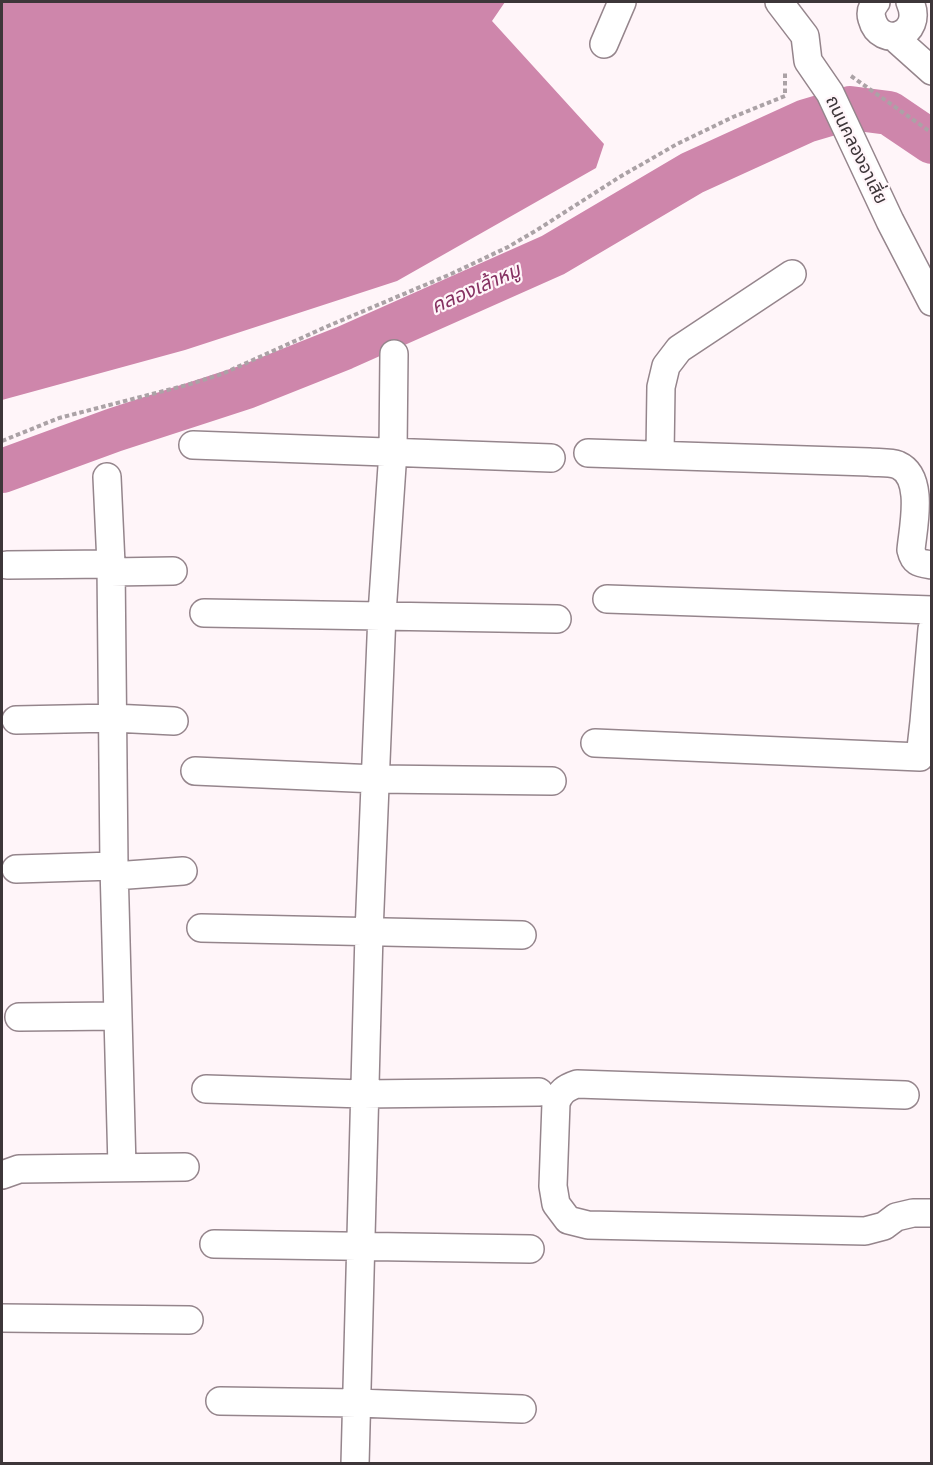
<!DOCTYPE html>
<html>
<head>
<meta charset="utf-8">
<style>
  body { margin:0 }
  #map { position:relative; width:933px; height:1465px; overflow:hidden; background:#fff5f9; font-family:"PT Sans Narrow",sans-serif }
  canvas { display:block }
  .frame { position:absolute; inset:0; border:3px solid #3d3639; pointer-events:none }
</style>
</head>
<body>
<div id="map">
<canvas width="933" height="1465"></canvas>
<div class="frame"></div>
</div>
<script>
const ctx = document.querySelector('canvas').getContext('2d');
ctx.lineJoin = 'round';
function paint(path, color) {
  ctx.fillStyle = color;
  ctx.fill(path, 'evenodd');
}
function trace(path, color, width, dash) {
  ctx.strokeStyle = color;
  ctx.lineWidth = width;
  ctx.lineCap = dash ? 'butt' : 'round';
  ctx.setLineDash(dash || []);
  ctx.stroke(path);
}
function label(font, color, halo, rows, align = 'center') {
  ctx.font = font + ' "PT Sans Narrow","Noto Sans Thai",sans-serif';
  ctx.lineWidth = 4.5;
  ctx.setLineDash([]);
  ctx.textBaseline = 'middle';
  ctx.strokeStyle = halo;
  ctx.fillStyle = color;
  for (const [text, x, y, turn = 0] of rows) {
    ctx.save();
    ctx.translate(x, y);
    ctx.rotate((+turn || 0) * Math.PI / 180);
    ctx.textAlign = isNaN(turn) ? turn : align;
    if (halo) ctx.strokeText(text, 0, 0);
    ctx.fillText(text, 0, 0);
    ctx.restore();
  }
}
const water = new Path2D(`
  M2,2H505L492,21L604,144L596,168L397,281L185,350L2,400Z`);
const river = new Path2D(`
  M2,471L114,430L246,387L344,348L553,255L692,173L806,121L850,108L889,113L932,142`);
const path = new Path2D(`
  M851,76L932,133
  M2,441L59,418L187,385L222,374L328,326L451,274L508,247L537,230L618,178L677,144L733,117L785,96V72`);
const minor = new Path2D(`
  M779,2L805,36L808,61L830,93L890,221L932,302
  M876,2C872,7 870,13 872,19C880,50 925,36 910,2
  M894,37L932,71
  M604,44L622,2
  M193,445L551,458
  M588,453L869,462C878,463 890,462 898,465C925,477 913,527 911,550C914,563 919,563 932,565
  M660,455L661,387L666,366L679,349L792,274
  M107,477L111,564L114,866L122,1167
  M7,565L111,564
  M111,572L173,571
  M607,599L932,610
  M204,613L557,619
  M16,720L113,718L174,721
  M924,722L932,629
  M595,743L920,757L924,722L932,723
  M195,771L376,779L552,781
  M16,869L114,866
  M114,876L183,871
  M201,928L522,935
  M19,1017L118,1016
  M206,1089L363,1094L539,1092
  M905,1095L577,1084C565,1088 560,1092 556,1103L553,1186L556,1204L568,1220L588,1225L865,1231L884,1226L896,1217L913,1213H932
  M2,1175L19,1169L185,1167
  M214,1244L530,1249
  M2,1318L189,1320
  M220,1401L357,1403L522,1409
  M355,1464L369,933L382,614L393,451L394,354`);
const streetNames = [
  ["ถนนคลองอาเสี่ย",856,150,64]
];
const waterNames = [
  ["คลองเล้าหมู",476,289,-24]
];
paint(water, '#ce86ab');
trace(river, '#ce86ab', 44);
trace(minor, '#95858c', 30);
trace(path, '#aba2a6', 4, [4.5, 3]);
trace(minor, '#fff', 27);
label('18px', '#3d3639', '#fff5f9', streetNames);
label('italic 20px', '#863162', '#fff5f9', waterNames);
</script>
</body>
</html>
